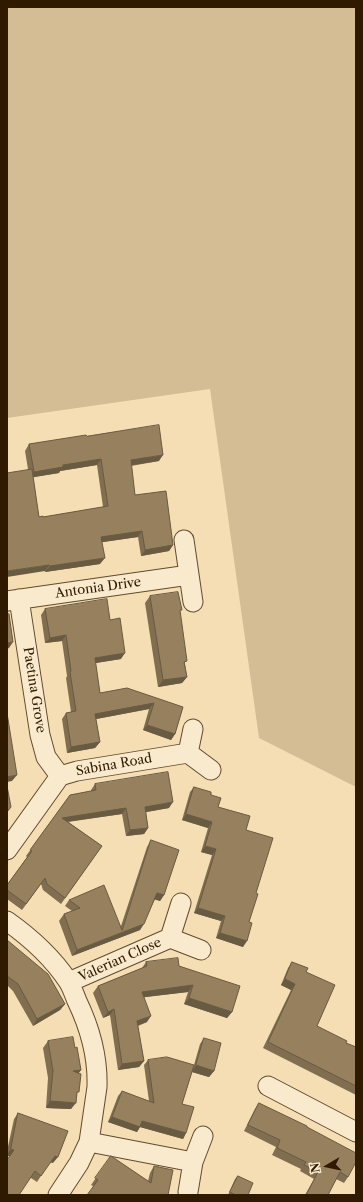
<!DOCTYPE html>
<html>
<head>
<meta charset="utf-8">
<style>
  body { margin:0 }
  #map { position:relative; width:363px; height:1202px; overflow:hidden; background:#f6deb4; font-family:"Libre Caslon Text",serif }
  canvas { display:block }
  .frame { position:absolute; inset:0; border:8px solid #2f1a00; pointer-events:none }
  .north { position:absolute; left:307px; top:1146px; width:40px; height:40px; -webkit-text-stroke:3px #f9eace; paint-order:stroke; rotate:261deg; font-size:11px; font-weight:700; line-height:16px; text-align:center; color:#2f1a00 }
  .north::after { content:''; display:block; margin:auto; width:14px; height:18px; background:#2f1a00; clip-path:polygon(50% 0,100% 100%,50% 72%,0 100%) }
</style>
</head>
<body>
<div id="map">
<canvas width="363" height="1202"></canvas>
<div class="frame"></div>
<div class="north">N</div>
</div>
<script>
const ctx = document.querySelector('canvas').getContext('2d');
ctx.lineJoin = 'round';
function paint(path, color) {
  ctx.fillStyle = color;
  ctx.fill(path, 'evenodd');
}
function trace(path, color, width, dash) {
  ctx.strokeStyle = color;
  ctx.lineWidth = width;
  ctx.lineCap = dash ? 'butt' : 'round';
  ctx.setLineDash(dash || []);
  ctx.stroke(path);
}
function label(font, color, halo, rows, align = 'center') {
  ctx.font = font + ' "Libre Caslon Text",serif';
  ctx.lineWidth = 3;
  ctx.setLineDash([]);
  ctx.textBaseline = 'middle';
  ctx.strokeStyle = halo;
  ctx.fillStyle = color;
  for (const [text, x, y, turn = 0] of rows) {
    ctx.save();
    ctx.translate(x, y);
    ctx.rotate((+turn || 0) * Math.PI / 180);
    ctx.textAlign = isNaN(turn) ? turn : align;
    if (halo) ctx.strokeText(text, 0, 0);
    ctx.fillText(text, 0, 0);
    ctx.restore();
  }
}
const green = new Path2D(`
  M7,7H356V787L259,738L210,389L7,418Z`);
const street = new Path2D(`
  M184,540L193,602
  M19,599L40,735L46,757L60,776
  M7,601L189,575
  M188,753L211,770
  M7,850L60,776L77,771L188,753L193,729
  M7,921C31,938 52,957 68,981C72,987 74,994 77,1001C90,1028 98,1057 97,1087L89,1142L79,1163L58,1195
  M170,938L181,903
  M69,982L170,938L201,950
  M268,1086L356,1132
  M89,1142L193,1162
  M188,1192L193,1162L203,1136`);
const wall = new Path2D(`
  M87,436L159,461L131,466L135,495L173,545L169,551L141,556L138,537L102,542L100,564L45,572L25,451L29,444ZM97,465L103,507L43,517H39L33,477L59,473L60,471Z
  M150,596L180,612L185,664L187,677L182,683L158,687L145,603Z
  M45,609L110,620L121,659L95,663L100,693L183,707L175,734L171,740L143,730L149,709L96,719L100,742L95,748L67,753L62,719L66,713L71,712L66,678L67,676L62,641L45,643L41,615Z
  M95,784L169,808L146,812L148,828L144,834L126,836L122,814L68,822L102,846L61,904L43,890L41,884L22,910L7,899V885L27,857L26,856L70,795L91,791V790Z
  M194,787L211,795L218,807L246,830L256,893L243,947L216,938L221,921L194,913L212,855L201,852L208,828L182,820L190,792Z
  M151,840L164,895L160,901L155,899L140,930L72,956L59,921L64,914L72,911L65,906L69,900L121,926L147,847Z
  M7,940L65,1004L60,1010L33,1026L13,991L7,985Z
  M146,962L179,966L232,1012L227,1018L184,1004L188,992L144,997L147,1022L138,1026L144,1061L139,1067L118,1070L110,1015L103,1018L93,993L98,986L142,968Z
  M292,962L306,972L317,1026L346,1043L356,1047V1095L263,1048L291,990L281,985L288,968Z
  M204,1038L214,1071L209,1077L192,1072L182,1104L186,1133L183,1139L140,1127L137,1132L108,1122L118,1096L122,1091L149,1101L144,1065L148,1060L194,1065L200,1044Z
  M48,1041L75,1048L81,1070L78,1073L77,1096L71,1109L46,1108L48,1078L43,1048Z
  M259,1103L307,1127L348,1177L344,1183L336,1179L328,1195H305L314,1179L300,1171L301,1169L272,1155L276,1147L244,1131L255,1109Z
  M18,1113L53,1163L50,1162L37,1182L31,1178L10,1157L7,1155V1151L14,1119Z
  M111,1156L148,1181L150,1173L154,1166L168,1195L93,1186L91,1185Z
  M238,1176L248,1195H228L235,1179Z`);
const shadedWall = new Path2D(`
  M163,455L159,461L126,466L131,460Z
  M101,459L97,465L60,471L59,473L29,478L34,472L63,465Z
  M142,531L138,537L97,543L101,537Z
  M173,545L169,551L141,556L145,550Z
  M105,558L100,564L45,572L50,566Z
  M49,565L45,571L7,577V571Z
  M66,635L62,641L45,643L50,638Z
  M13,642L9,648L7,649V643Z
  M125,653L121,659L90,664L95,658Z
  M187,677L182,683L158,687L163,680Z
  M154,703L149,709L91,720L95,714Z
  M147,725L175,734L171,740L143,730Z
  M100,742L95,748L67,753L71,747Z
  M17,775L12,781L7,782V777Z
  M173,802L169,808L141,813L145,807Z
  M126,808L122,814L58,823L62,818Z
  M186,814L212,822L208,828L182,820Z
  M148,828L144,834L126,836L130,830Z
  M205,846L216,849L212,855L201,852Z
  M157,893L164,895L160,901L153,899Z
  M198,908L225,916L221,921L194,913Z
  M144,924L140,930L72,956L77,950Z
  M220,933L247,941L243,947L216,938Z
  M285,979L295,984L291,990L281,985Z
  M193,985L188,992L138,998L142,992Z
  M189,998L232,1012L227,1018L184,1004Z
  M65,1004L60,1010L33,1026L37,1019Z
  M114,1009L110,1015L103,1018L108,1012Z
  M151,1016L147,1022L133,1027L137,1021Z
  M144,1061L139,1067L118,1070L122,1064Z
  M196,1065L214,1071L209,1077L192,1072Z
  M81,1070L76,1077L73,1071Z
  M50,1101L76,1103L71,1109L46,1108Z
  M112,1117L142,1121L186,1133L183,1139L140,1127L137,1132L108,1122Z
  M11,1149L14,1150L10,1157L7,1155V1154Z
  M55,1156L58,1157L53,1163L50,1162Z`);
const building = new Path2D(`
  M159,425L163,455L131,460L135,495L166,491L173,545L145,550L142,531L101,537L105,558L50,566L49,565L7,571V473L32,469L39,517L43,516V517L108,506L101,459L63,465V467L34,472L29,444L86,435L87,436Z
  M178,592L182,610H180L187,661L184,662L187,677L163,680L150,596Z
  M107,599L110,620L120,618L125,653L95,658L100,693L127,688L183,707L175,734L147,725L154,703L95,714L100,742L71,747L66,713L76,711L70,672L71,671L66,635L50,638L45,609Z
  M9,614L13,642L7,643V615Z
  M7,713L17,775L7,777Z
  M168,772L173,802L145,807L148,828L130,830L126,808L62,818L102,846L65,898L47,884L45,878L26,904L7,890V885L32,851L30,850L70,795L96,790L95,784Z
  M7,786L11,807L7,812Z
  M194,787L211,792V795L221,798L218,807L250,816L246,830L273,838L256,893L258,894L249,922L252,923L247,941L220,933L225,916L198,908L216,849L205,846L212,822L186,814Z
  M151,840L179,850L164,895L157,893L144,924L77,950L64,914L80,908L69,900L104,885L122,930Z
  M7,940L48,974L65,1004L37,1019L18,984L7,976Z
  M178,958L179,966L240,986L232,1012L189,998L193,985L142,992L151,1016L137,1021L144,1061L122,1064L114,1009L108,1012L98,986L147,966L146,962Z
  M292,962L308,968L306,972L335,985L317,1026L347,1041L346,1043L356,1047V1086L268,1042L295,984L285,979Z
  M73,1037L75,1048L77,1047L81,1070L73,1071L81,1074L79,1092H77L76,1103L50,1101L53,1071L48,1041Z
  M204,1038L221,1043L214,1071L196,1065Z
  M167,1057L194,1065L182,1104L194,1107L186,1133L142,1121L140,1127L112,1117L122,1091L154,1103L148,1060Z
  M259,1103L307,1126V1127L356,1153V1162L348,1177L340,1172L328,1195H306L318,1172L304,1165L306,1162L277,1148L280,1140L248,1125Z
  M18,1113L68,1131L58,1157L55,1156L41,1176L35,1171L19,1195H7V1160L14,1150L11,1149Z
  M111,1156L151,1183L154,1166L173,1170L168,1195H87L98,1180L95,1178Z
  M238,1176L253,1183L248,1195H235L230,1192Z`);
const streetNames = [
  ["Antonia Drive",98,588,-8],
  ["Paetina Grove",34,690,81],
  ["Sabina Road",114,765,-10],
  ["Valerian Close",120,960,-24]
];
paint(green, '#d4bd95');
trace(street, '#614b2d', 21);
trace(street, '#f9eace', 19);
paint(wall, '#816e51');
paint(shadedWall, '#695a42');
paint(building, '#96805e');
trace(building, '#695a42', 1);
label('13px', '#2f1a00', '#f9eace', streetNames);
</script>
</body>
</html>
